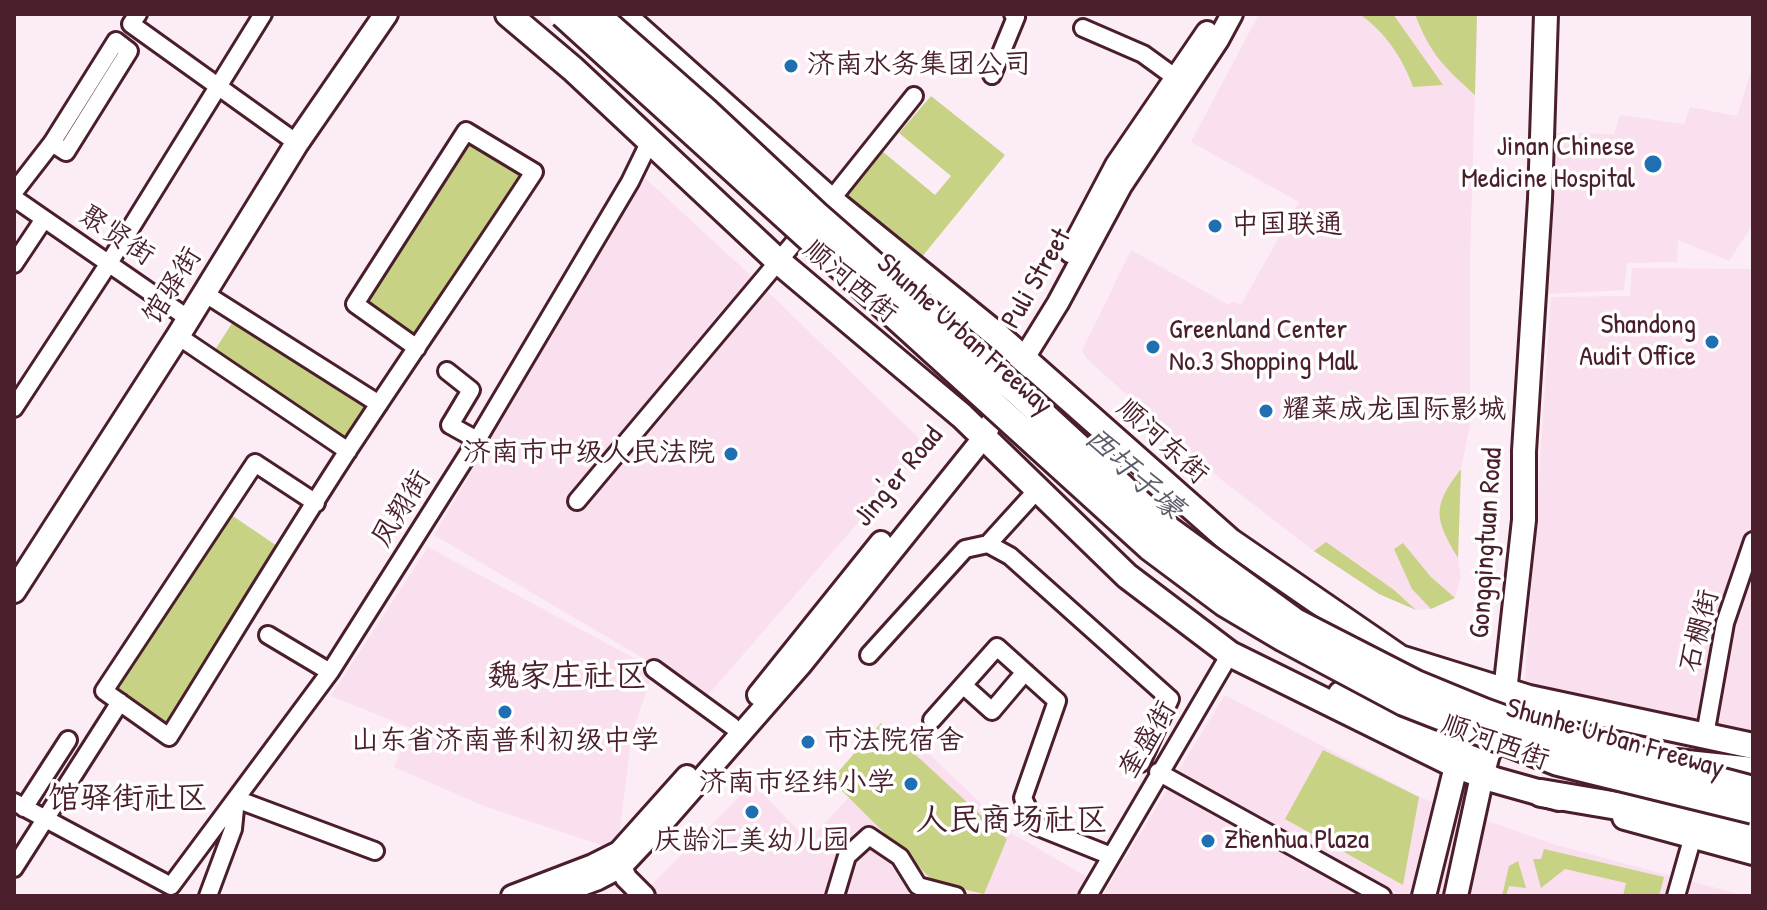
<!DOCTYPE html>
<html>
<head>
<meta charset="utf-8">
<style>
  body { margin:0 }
  #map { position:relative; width:1767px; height:910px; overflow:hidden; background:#fcecf6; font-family:"Patrick Hand",sans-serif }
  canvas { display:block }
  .frame { position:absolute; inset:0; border:16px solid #4a1f2b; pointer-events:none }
</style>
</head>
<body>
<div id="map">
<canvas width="1767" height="910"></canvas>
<div class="frame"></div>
</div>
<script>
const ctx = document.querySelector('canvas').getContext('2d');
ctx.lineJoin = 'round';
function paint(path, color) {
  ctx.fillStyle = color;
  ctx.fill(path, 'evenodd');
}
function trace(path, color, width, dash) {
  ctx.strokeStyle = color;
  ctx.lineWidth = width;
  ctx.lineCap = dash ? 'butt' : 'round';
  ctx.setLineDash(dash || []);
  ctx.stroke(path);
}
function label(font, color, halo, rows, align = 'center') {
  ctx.font = font + ' "Patrick Hand","LXGW WenKai TC",sans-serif';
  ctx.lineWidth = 7;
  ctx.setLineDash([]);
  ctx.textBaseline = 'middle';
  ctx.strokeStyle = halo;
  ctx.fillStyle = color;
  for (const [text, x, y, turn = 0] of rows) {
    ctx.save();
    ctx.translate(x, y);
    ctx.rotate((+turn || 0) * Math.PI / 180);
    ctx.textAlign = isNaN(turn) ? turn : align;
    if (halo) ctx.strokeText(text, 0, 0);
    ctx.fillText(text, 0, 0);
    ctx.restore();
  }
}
const built = new Path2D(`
  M1259,14H1477L1470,260V425L1461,469L1458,558L1461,577L1455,598L1431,609L1416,610L1379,594L1314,551L1223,481L1087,359L1082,351L1131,250L1229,305L1232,301L1241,305L1299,202L1191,142Z
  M1753,65V224L1729,261L1678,240L1677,262L1627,263L1624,290L1547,294L1554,133L1614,134L1620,115L1684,124L1690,107L1737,116Z
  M645,178L760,284L926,445L707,696L434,535Z
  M1632,268L1753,269V526L1749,536L1753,537V735L1525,682L1551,297L1630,296Z
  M428,547L654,669L632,734L619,836L607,847L484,806L394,767L411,728L331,696Z
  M1225,695L1422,798L1556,845L1746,896H1102Z
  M908,734L1013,834L1089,878L1076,896H660L650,886L753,783L808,841Z`);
const green = new Path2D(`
  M1359,14H1393L1443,85L1413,87C1403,59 1385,31 1359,14Z
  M1415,14H1477L1475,95C1444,67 1430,54 1415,14Z
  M931,96L1005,155L921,258L844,196L882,151L935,195L951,176L899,133Z
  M467,143L524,177L415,339L367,302Z
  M236,317L368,406L345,439L213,353Z
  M1461,469L1458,558C1434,518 1432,506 1461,469Z
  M230,514L280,548L167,729L112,689Z
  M1326,542L1394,590L1416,610L1379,594L1314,551Z
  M1403,543L1431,577L1455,598L1431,609L1412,589L1394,549Z
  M881,723L1007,839L984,894L934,882L831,780Z
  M1323,750L1419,797L1403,885L1285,819Z
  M1544,849L1664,877L1659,896H1623L1626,883L1565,869L1541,888L1533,859H1541Z
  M1518,861L1526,888L1509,886L1506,896H1502L1509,866Z`);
const minor = new Path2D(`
  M138,14L131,24L297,143
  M1083,28L1143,54L1176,78
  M992,75L1016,17L1013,14
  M14,192L52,143L116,41L129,51L66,152L52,143
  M14,198L189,319
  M826,206L914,96
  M14,264L44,219
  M204,293L379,404
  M178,336L348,451
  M447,371L471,390L450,425L477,440
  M14,408L109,263L263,14
  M577,501L808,226
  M316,503L255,463L104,691L169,737C229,641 287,544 349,449C410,356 473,265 534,172L466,131L355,304L417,348
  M988,544L1038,489
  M268,635L330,672
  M869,655L965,549L988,544L1010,556L1170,699L1141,763
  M654,669L732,726
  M963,685L992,711L1025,672
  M932,720L997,647L1057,701L1023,798L1036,826L1111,856
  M1705,735L1725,623L1753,541
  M1158,772L1382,896
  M14,802L171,886L330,672L477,440L630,182L650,141
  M24,808L68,740
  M14,868L120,702
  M208,896L233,829L236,799L375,851
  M835,896L847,856L869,836L900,857L918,886L956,896
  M1088,896L1230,654
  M1676,896L1693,836`);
const tertiary = new Path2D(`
  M1070,252L1116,165L1207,32
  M758,695L881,542
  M621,867L626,878L644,896
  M512,896L593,865L619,852L687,776
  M552,896L598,879L621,867L668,817L800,666L984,437L1024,358L1058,303L1121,186L1218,40L1232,14`);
const secondary = new Path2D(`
  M14,591L178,336L297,143L386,14
  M1424,896L1460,750
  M1456,896L1482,776L1505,692L1524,520V451L1540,199L1546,14`);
const primary = new Path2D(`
  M508,14L573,69L778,261L962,416L1127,576L1230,654L1455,765L1495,780L1559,798
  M622,14L828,198L997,335L1230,541L1400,658L1529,698L1753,746
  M1341,694L1451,740L1488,752
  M1625,817L1753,852`);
const trunk = new Path2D(`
  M1677,763L1753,771
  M1541,793L1718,823L1753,832`);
const trunkBridge = new Path2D(`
  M563,14L1150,547L1225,603L1284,638L1404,702L1558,762L1753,810
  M595,14L705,111L815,214L1017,391L1167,529L1295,622L1416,684L1484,712L1553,737L1753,790`);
const markers = [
  [791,66,8,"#1f6fb2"],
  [1653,164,10,"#1f6fb2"],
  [1215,226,8,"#1f6fb2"],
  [1712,342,8,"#1f6fb2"],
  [1153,347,8,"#1f6fb2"],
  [1266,411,8,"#1f6fb2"],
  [731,454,8,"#1f6fb2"],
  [505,712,8,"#1f6fb2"],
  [808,742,8,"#1f6fb2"],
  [911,784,8,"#1f6fb2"],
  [752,812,8,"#1f6fb2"],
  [1208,841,8,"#1f6fb2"]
];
const poiNames = [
  ["济南水务集团公司",807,66],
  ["Jinan Chinese",1635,148,"right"],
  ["Medicine Hospital",1635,180,"right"],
  ["中国联通",1231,226],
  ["Shandong",1696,326,"right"],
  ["Audit Office",1696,358,"right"],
  ["Greenland Center",1169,331],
  ["No.3 Shopping Mall",1169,363],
  ["耀莱成龙国际影城",1282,411],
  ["济南市中级人民法院",715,454,"right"],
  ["山东省济南普利初级中学",505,742,"center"],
  ["市法院宿舍",824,742],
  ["济南市经纬小学",895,784,"right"],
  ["Zhenhua Plaza",1224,841],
  ["庆龄汇美幼儿园",752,842,"center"]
];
const streetNames = [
  ["聚贤街",116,236,34],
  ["Puli Street",1037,279,-60],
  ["顺河西街",850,282,40],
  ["馆驿街",173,286,-58],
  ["Shunhe Urban Freeway",964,335,42],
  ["顺河东街",1162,442,42],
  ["Jing'er Road",899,477,-50],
  ["凤翔街",402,509,-58],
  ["Gongqingtuan Road",1487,543,-86],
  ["石棚街",1700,631,-76],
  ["Shunhe Urban Freeway",1615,739,16],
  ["奎盛街",1148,740,-59],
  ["顺河西街",1495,743,20]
];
const waterNames = [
  ["西圩子壕",1133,474,42]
];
const quarterNames = [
  ["魏家庄社区",567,677],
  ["馆驿街社区",128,799],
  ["人民商场社区",1012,821]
];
paint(built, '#fadfef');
paint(green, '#c7d285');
trace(minor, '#4a1f2b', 22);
trace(tertiary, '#4a1f2b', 26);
trace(secondary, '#4a1f2b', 28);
trace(primary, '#4a1f2b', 30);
trace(trunk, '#4a1f2b', 32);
trace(minor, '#fff', 16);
trace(tertiary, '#fff', 20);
trace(secondary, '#fff', 22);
trace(primary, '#fff', 24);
trace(trunk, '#fff', 26);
trace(trunkBridge, '#4a1f2b', 32, []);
trace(trunkBridge, '#fff', 26);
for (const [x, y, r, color] of markers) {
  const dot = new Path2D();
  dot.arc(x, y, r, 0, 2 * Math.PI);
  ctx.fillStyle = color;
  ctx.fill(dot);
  trace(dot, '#fff', 3);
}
label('28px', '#4a1f2b', '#fff', poiNames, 'left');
label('28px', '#4a1f2b', '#fff', streetNames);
label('italic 30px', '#5e5b6b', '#fff', waterNames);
label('32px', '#4a1f2b', '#fff', quarterNames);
</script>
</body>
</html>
